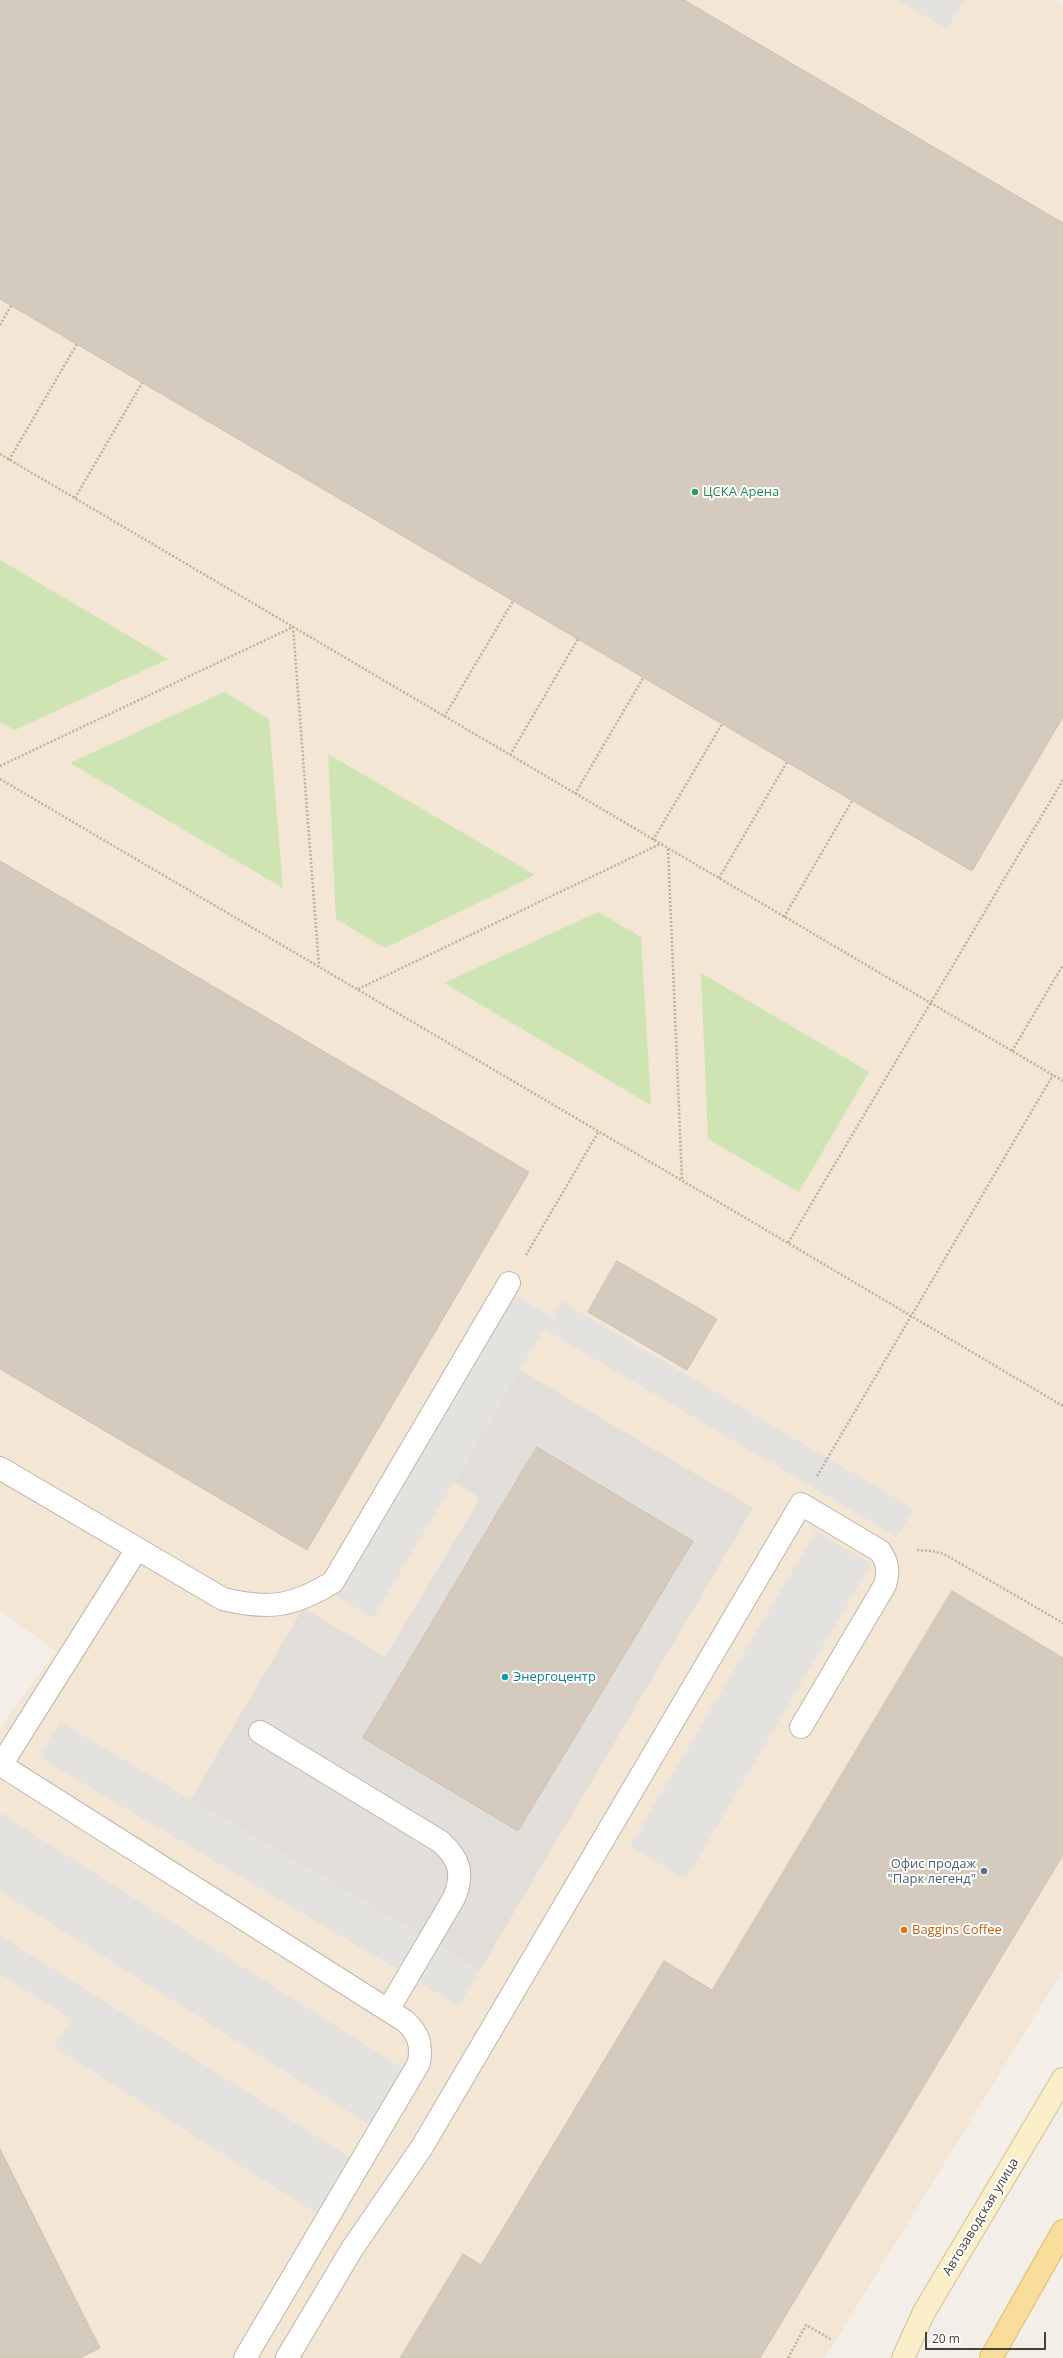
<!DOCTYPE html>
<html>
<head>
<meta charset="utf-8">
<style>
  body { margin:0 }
  #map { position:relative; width:1063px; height:2358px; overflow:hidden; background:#f3efe8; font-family:"Open Sans",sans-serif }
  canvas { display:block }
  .scale { position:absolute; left:925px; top:2332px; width:121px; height:18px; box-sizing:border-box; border:2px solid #464037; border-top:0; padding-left:5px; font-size:12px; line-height:14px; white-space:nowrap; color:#464037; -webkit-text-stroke:3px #fff; paint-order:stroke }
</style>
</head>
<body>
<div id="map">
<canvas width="1063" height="2358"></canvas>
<div class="scale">20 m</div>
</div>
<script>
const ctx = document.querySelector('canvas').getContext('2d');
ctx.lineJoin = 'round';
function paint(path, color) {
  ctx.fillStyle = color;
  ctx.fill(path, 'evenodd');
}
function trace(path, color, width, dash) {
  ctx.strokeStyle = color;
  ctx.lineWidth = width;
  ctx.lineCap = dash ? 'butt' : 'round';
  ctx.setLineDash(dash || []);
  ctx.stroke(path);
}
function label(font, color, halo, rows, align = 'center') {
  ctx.font = font + ' "Open Sans",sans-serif';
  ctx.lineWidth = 4;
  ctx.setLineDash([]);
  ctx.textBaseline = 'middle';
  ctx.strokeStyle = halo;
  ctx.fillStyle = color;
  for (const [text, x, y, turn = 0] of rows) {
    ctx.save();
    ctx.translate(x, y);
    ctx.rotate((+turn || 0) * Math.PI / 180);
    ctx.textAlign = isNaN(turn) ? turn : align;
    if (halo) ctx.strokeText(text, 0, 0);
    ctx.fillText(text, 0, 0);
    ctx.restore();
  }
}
const commercial = new Path2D(`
  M0,0H1055L1063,5V1970L825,2358H0V1731L4,1722L56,1651L0,1611Z`);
const industrial = new Path2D(`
  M520,1370L753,1508L480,1970L191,1799L303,1608L385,1657L480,1498L454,1482Z`);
const green = new Path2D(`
  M0,560L168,659L15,730L0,722Z
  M224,692L269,719L283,888L70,763Z
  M328,754L535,875L385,948L336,919Z
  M598,912L641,937L651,1105L444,983Z
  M701,973L869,1072L799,1192L708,1139Z`);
const parking = new Path2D(`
  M898,0H964L947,29Z
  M514,1295L552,1317L561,1301L914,1509L897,1537L544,1329L373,1618L336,1596Z
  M816,1531L871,1564L686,1879L630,1846Z
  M60,1722L480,1970L459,2006L39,1757Z
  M0,1813L407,2071L371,2126L0,1891Z
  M0,1935L354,2160L319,2215L54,2047L71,2019L0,1974Z`);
const building = new Path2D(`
  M0,0H684L1063,223V717L972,871L0,299Z
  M0,861L529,1172L307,1550L0,1369Z
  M617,1261L717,1319L687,1370L588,1312Z
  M537,1447L693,1541L518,1831L363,1738Z
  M952,1591L1063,1658V1855L760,2358H400L463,2254L481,2265L664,1961L712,1990Z
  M0,2149L100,2348L80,2358H0Z`);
const path = new Path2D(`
  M0,325L11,306
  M0,454L1063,1081
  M9,460L77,344
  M75,498L142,383
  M444,717L513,601
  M510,755L578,639
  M0,766L293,627L319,966
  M0,779L788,1243
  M1063,780L788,1243L1063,1406
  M575,794L643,678
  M653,840L722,724
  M668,849L682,1180
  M719,878L787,762
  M784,917L852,801
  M358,989L660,844
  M1012,1051L1063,965
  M526,1255L599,1131
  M817,1476L1053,1075
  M917,1550L932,1551L944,1554L1063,1623
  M788,2358L806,2325L832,2340`);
const service = new Path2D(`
  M0,1468L223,1599C269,1610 292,1607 333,1582L509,1283
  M137,1549L1,1765L405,2021C419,2034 422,2044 419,2063L245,2358
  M260,1732L441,1842C460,1860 464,1873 454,1898L388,2010
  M287,2358L352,2249L422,2147L801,1504L880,1551C888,1563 889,1571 885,1585L801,1727`);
const secondary = new Path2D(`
  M903,2358L924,2312L1063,2079`);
const primary = new Path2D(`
  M991,2358L1063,2231`);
const markers = [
  [695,492,4,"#2e9e5b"],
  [505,1677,4,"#0f9aa8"],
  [984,1871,4,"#5c6f8a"],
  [904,1930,4,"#e8710a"]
];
const leisureNames = [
  ["ЦСКА Арена",703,492]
];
const cultureNames = [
  ["Энергоцентр",513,1677]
];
const serviceNames = [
  ["Офис продаж",976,1864],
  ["\"Парк легенд\"",976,1879]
];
const foodNames = [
  ["Baggins Coffee",912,1930]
];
const streetNames = [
  ["Автозаводская улица",981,2217,-59]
];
paint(commercial, '#f3e6d4');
paint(industrial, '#e2ded9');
paint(green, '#cee5b3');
paint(parking, '#e4e2df');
paint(building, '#d4cbbe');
trace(building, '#cec3b1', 1);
trace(service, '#beb7ab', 24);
trace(secondary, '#d0c299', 24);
trace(primary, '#ddba6b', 24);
trace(path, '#bfb29d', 2.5, [2, 2]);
trace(service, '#fff', 22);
trace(secondary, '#fbefc9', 22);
trace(primary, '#f8dd9b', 22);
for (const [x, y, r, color] of markers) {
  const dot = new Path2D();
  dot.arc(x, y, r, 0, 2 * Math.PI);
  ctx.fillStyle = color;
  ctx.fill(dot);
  trace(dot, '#fff', 1.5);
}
label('13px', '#27864d', '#fff', leisureNames, 'left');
label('13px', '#0d838f', '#fff', cultureNames, 'left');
label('13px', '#4e5e75', '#fff', serviceNames, 'right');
label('13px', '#c56008', '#fff', foodNames, 'left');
label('13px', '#464037', '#fff', streetNames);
</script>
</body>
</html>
